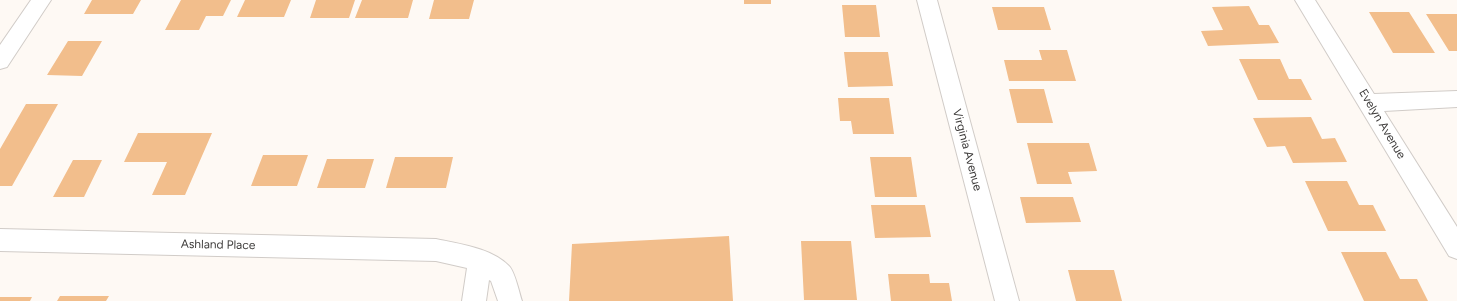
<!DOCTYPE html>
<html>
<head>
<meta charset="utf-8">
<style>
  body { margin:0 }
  canvas { display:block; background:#fef9f4 }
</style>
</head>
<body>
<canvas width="1457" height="301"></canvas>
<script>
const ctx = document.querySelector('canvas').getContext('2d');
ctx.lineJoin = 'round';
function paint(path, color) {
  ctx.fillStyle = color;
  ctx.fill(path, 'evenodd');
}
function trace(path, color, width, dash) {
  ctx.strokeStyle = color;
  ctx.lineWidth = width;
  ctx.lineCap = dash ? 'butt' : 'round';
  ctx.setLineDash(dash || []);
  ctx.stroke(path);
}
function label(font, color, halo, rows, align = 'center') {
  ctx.font = font + ' Figtree,sans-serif';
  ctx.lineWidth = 3.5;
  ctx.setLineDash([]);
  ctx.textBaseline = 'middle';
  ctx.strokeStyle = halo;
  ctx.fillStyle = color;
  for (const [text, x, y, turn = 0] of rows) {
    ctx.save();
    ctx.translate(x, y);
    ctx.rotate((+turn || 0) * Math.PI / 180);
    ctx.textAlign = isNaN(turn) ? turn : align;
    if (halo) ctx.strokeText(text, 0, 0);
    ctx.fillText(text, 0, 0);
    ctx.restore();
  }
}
const building = new Path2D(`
  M92,0H141L133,14H84Z
  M181,0H231L223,16H206L199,30H165Z
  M245,0H291L284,17H237Z
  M316,0H355L349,18H310Z
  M362,0H413L408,18H355Z
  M434,0H474L469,19H429Z
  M744,0H771V4H744Z
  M842,5H876L880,37H845Z
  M1249,6L1259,25H1269L1279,43L1208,46L1201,31L1223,30L1212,7Z
  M992,7H1044L1051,30H998Z
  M1369,12H1409L1435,53H1393Z
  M1426,14H1457V51H1449Z
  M68,41H102L82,76L47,75Z
  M1039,50H1067L1076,81H1009L1004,60H1042Z
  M844,52H888L893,86L848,87Z
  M1239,59H1280L1289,79H1301L1312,100H1258Z
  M1009,89H1044L1053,123H1017Z
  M838,98H889L894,134H853L851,121H840Z
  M26,104H58L12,186H0V149Z
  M1311,117L1322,139L1335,138L1347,162L1293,163L1285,146L1267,147L1253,118Z
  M138,133H212L185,195H152L167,162H124Z
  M1027,143H1089L1097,171L1068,172L1072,184H1037Z
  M263,155H308L297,186H251Z
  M395,157H453L446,188H386Z
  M870,157H911L917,197H875Z
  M327,159H374L365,188H317Z
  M73,160H102L84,197H53Z
  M1305,181H1347L1359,205H1373L1386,231H1328Z
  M1020,197H1073L1081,222L1026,223Z
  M871,205H925L931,237L875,238Z
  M729,236L733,301H569L572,244Z
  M801,241H851L857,300H804Z
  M1341,252H1386L1400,279H1417L1428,301H1364Z
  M1068,270H1114L1122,301H1076Z
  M888,274H929L930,283H949L952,301H891Z
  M60,296H109L106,301H57Z
  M0,297H32L30,301H0Z`);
const minor = new Path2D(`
  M31,0H51L7,67L0,69V45Z
  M917,0H937L1019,301H995Z
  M1295,0H1315L1374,94L1457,91V107L1384,111L1457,227V259L1449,256Z
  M0,229L436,239C459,244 492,248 509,266C515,272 519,292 522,301H498L491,281L489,280L486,301H462L467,268L436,261L0,251Z`);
const streetNames = [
  ["Evelyn Avenue",1382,124,59],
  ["Virginia Avenue",967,150,75],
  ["Ashland Place",218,245,1]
];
paint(building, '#f2be8c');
trace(minor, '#d1ccc8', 2);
paint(minor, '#fff');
label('12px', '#3e3c3b', '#fff', streetNames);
</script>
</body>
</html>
